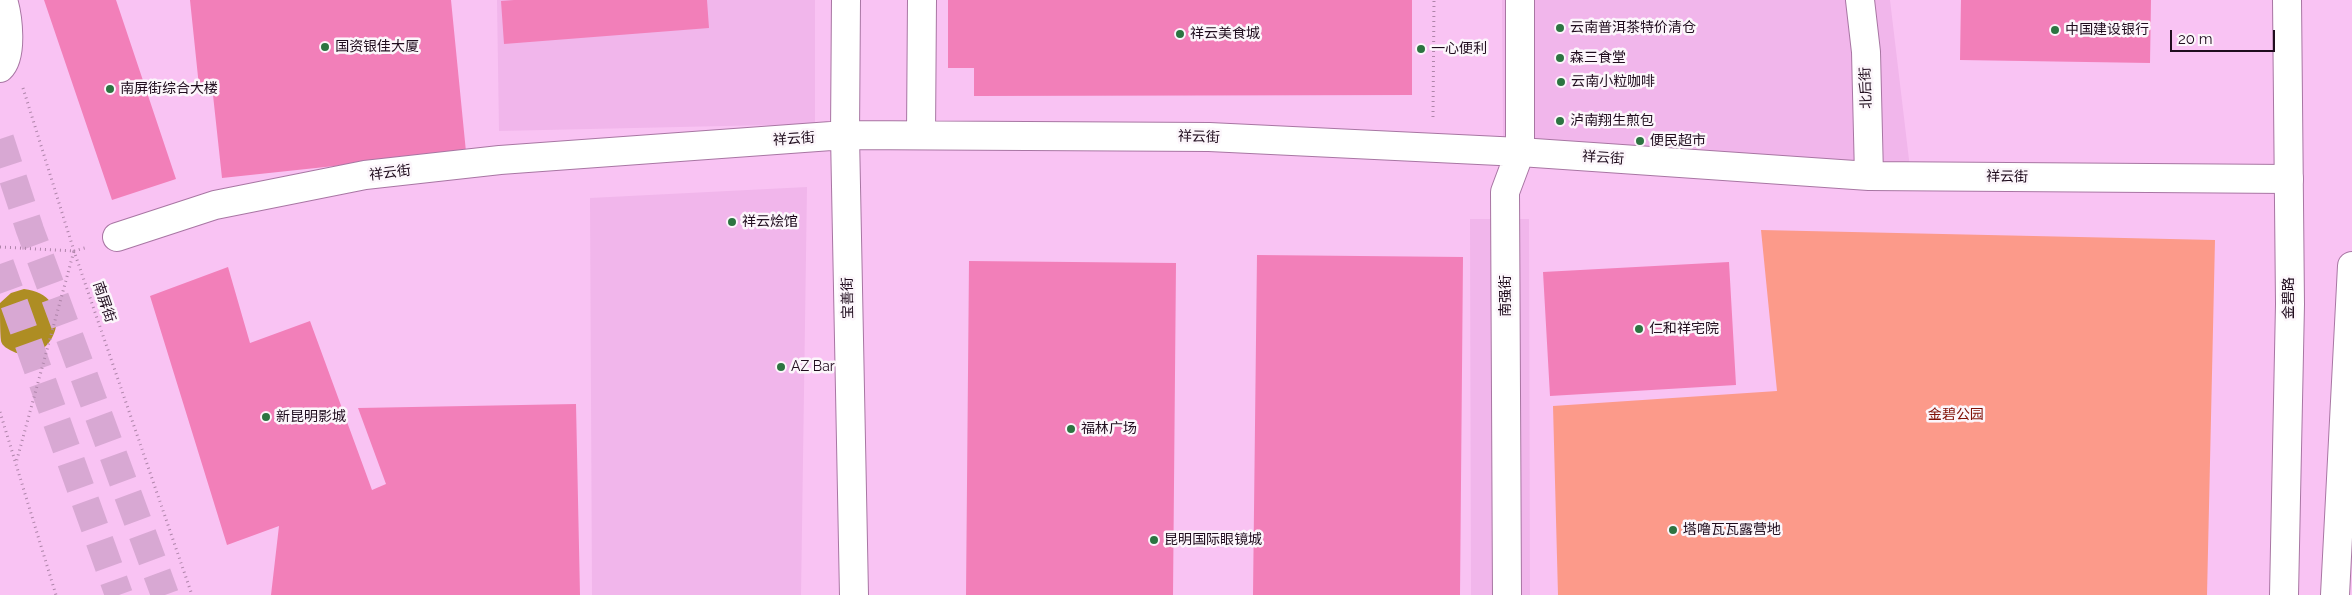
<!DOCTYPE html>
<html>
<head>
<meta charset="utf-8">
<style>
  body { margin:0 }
  #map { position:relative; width:2352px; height:595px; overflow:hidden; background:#f9c3f3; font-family:Raleway,sans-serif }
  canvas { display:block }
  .scale { position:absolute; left:2170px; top:30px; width:105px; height:22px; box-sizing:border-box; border:2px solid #200d1e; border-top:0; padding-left:6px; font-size:15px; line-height:18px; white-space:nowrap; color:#200d1e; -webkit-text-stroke:4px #fcf6fb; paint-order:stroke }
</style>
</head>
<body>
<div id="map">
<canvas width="2352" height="595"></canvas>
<div class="scale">20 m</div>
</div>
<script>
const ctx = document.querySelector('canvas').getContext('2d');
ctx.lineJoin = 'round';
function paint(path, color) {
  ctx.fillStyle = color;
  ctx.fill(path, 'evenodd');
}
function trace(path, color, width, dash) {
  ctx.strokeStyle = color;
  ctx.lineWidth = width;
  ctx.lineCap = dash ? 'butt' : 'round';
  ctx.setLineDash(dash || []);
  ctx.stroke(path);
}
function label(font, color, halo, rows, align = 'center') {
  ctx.font = font + ' Raleway,"Noto Sans SC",sans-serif';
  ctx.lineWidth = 5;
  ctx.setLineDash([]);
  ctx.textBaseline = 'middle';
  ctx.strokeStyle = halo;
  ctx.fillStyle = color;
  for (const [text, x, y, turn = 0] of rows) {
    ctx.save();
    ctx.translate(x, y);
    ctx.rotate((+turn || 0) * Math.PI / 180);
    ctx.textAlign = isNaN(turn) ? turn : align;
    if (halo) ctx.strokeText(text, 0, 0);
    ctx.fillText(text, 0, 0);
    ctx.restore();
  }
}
const built = new Path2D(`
  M497,0H815V124L499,131Z
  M1502,0H1890L1910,168L1503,140Z
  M807,187L801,595H592L590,198Z
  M1470,219H1529L1530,595H1471Z`);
const green = new Path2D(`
  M1761,230L2215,240L2207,595H1558L1553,406L1777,391Z`);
const water = new Path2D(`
  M24,289C82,296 53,372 12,351C8,349 2,346 1,341C0,332 0,313 0,303L11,293Z`);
const building = new Path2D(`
  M44,0H116L176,179L112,200Z
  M190,0H451L466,152L222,178L213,95L200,96Z
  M514,0H707L709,28L504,44L501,1Z
  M948,0H1412V95L974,96V68H948Z
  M1961,0H2151L2150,63L1960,60Z
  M1257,255L1463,257L1460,595H1253Z
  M969,261L1176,263L1173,595H966Z
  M1729,262L1736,385L1550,396L1543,272Z
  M228,267L250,343L310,321L372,490L386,484L358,408L576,404L580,595H271L279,526L227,545L150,296Z`);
const majorTunnel = new Path2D(`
  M0,139L30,230L165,595
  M0,264L119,595`);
const path = new Path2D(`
  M23,88L74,251L192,595
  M1433,117L1434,0
  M0,247L74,251L16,463
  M74,251L88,247
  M0,412L56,595`);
const minor = new Path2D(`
  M846,0L845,135L854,595
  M1860,0L1866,52L1869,176
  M921,135L922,0
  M117,237L215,205L365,175L500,160L845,135L1209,137L1520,152L1869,176L2289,179
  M1507,595L1505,192L1520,152V0`);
const major = new Path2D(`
  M0,68C13,56 8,16 3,0
  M2284,595L2290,304L2287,0
  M2335,595L2352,266`);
const markers = [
  [1560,28,5,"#2c7441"],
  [2055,30,5,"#2c7441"],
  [1180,34,5,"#2c7441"],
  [325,47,5,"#2c7441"],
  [1421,49,5,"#2c7441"],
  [1560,58,5,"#2c7441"],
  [1561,82,5,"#2c7441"],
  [110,89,5,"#2c7441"],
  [1560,121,5,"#2c7441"],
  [1640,141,5,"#2c7441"],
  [732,222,5,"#2c7441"],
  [1639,329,5,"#2c7441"],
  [781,367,5,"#2c7441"],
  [266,417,5,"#2c7441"],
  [1071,429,5,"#2c7441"],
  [1673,530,5,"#2c7441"],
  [1154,540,5,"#2c7441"]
];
const poiNames = [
  ["云南普洱茶特价清仓",1570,28],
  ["中国建设银行",2065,30],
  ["祥云美食城",1190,34],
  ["国资银佳大厦",335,47],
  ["一心便利",1431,49],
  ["森三食堂",1570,58],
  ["云南小粒咖啡",1571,82],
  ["南屏街综合大楼",120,89],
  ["泸南翔生煎包",1570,121],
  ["便民超市",1650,141],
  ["祥云烩馆",742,222],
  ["仁和祥宅院",1649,329],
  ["AZ Bar",791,367],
  ["新昆明影城",276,417],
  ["福林广场",1081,429],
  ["塔噜瓦瓦露营地",1683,530],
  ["昆明国际眼镜城",1164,540]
];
const streetNames = [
  ["北后街",1866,88,-92],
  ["祥云街",1199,137,2],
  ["祥云街",794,139,-4],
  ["祥云街",1603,158,4],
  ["祥云街",390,173,-7],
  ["祥云街",2007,177,1],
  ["南强街",1506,296,-90],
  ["宝善街",848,298,-91],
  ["金碧路",2289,298,-90],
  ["南屏街",104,302,71]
];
const parkNames = [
  ["金碧公园",1956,415]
];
paint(built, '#f1b6eb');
paint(green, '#fc9a8a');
paint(water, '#ae8d23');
paint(building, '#f27fb9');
trace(majorTunnel, '#d8a8d3', 28, [28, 14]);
trace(minor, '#a876a3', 30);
trace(major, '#a876a3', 30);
trace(path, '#af85aa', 3, [1, 4]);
trace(minor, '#fff', 28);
trace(major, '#fff', 28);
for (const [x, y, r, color] of markers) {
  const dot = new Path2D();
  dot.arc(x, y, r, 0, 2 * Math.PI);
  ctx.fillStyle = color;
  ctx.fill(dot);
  trace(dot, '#fcf6fb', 2);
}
label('14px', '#200d1e', '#fcf6fb', poiNames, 'left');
label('14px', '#200d1e', '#fcf6fb', streetNames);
label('14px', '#811107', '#fcf6fb', parkNames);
</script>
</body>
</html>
